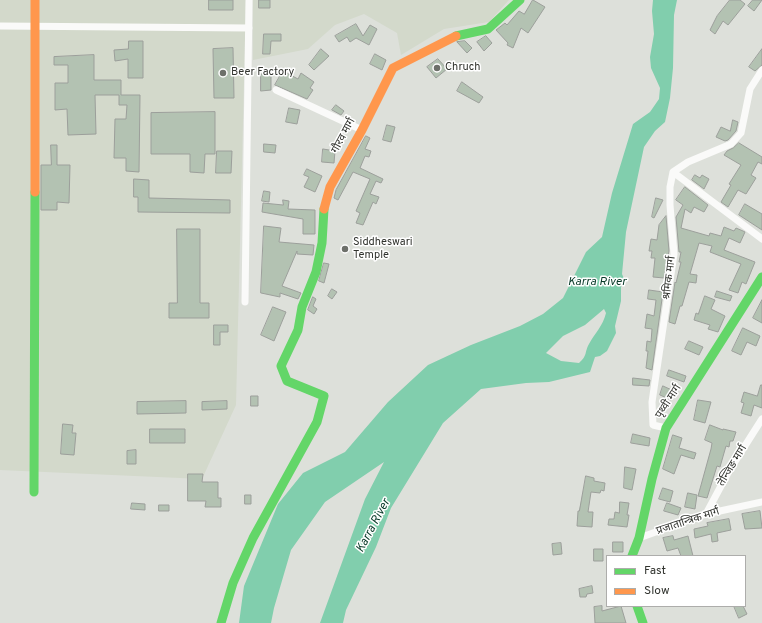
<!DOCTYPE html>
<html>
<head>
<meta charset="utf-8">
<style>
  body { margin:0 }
  #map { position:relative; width:762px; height:623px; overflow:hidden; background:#dde0da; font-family:Overpass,sans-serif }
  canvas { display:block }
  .legend { position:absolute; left:606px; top:555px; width:140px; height:52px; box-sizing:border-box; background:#fff; border:1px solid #adadab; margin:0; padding:5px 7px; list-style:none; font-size:12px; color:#31332e }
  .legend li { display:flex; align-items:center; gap:8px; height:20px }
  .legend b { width:20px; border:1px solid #adadab }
</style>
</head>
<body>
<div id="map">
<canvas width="762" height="623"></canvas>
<ul class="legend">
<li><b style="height:5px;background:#63d668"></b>Fast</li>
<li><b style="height:5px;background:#ff974d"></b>Slow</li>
</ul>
</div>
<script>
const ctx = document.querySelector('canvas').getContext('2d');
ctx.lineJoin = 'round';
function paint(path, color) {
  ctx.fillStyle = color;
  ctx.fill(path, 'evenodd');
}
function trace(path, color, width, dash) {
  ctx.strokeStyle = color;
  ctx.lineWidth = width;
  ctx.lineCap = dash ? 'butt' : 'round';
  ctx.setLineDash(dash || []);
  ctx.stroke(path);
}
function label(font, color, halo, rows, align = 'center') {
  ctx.font = font + ' Overpass,"Noto Sans Devanagari",sans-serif';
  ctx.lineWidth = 3;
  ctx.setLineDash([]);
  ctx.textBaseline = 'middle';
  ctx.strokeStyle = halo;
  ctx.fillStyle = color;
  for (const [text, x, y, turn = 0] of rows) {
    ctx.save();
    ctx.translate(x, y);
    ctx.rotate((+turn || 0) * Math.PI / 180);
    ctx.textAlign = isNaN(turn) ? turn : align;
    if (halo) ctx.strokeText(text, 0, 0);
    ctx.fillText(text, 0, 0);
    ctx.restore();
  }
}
const built = new Path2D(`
  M0,0H246L236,405L202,479L0,470Z
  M253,0H509L489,22L444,29L401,55L397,33L364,14L335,25L308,49L253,60Z`);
const water = new Path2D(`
  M653,0H677L674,15L673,68L670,98L665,122L655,131L644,147L626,232L622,274L625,281L621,287V301L615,326L616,333L607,351L600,356L595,357L590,372L549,382L526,383L481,389L443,423L391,508L376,547L346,610L343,623H320L365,499L384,462L325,502L291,550L274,608L271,623H239L244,586L278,504L303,473L345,452L388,402L428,365L471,345L520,326L543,314L563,298L586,252L602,237L612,193L633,124L650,112L659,99L660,88L651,68L650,57L654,34L652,11ZM604,309L606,313C603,326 595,333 589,344C584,353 588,355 579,363L561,361L546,353L563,336L585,325Z`);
const building = new Path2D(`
  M209,0H233V10H209Z
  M259,0H270V8H259Z
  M533,0L545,7L528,33L521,28L513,48L507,45L508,43L496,30L505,23L507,25L519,11L524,14Z
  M730,0H740L745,4L728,25L723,21L715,34L710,30L717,16Z
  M753,0H762L754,11L748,6Z
  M356,24L363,36L370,25L377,29L369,45L356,38L350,42L347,37L339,42L335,36Z
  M264,34H281V41H271L270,54H263Z
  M486,36L492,43L484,51L477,42Z
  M129,41H143V78H128V59L115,61L114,50L128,49Z
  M465,41L472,48L467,53L457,42Z
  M233,48L234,98H214L213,49Z
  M321,49L329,56L314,70L309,65Z
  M762,49V65L755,71L749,67Z
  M375,54L386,60L382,70L370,64Z
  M94,55V80H121V95H140L139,172L126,171V158H114L115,119H126L127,105H119V95H95L96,134L68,135L67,109L55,110V83H68V65H54V57Z
  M438,59L447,69L436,78L427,67Z
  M283,71L298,79L301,73L314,82L310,88L313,90L307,99L275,85Z
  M261,74H271V90L261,91Z
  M462,82L483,97L479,103L457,91Z
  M336,105L344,111L341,115L332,110Z
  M289,108L300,110L297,124L286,122Z
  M215,112V154H205L204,173L190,172V154H151V113Z
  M733,120L738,122L736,131L728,140L725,141L716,137L721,127L730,131Z
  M387,125L395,127L391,142L383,140Z
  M366,136L370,138L365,149L371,151L369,157L365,156L360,168L383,179L381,183L376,181L370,194L379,197L376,204L373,202L363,225L356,223L360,213L356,211L370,179L353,172L338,200L334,198L336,190Z
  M739,143L762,157V164L758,162L751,175L756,178L746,194L738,190L728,207L721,202L731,185L729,184L741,165L724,155L727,151L733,148Z
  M264,144L276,145L275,153L264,152Z
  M51,145H57V165H70L69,203L57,202V210H41V165H51Z
  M323,149L335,151L334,163L322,162Z
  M217,151H232L231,173H216Z
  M307,169L322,176L315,192L304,187L309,177L304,175Z
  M695,175L700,178L702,175L709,179L704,189L692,180Z
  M134,179L149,180V198L230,200V213L138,212V197H134Z
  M685,187L708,205L704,212L694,207L691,213L685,209L681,228L709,236L710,233L721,236L724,227L734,231L736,228L743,231L745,232L740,243L729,238L724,250L755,262L746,284L742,282L738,293L729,290L741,264L710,252L712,246L699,243L690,274L697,275L696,283L689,282L682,306H680L675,324L669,322L675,282L676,283L681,262H679L681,252H679L676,217L683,205L676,200Z
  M264,191L270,192L269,202L262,201Z
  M656,198L663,200L654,218L652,217Z
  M283,200L289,201L288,209L315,210V234H303V219L262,212L263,203L283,205Z
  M745,204L762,214V230L739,215Z
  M666,216L669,251L664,278L653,277L655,258H651L652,251H649L651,239L657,240L659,225Z
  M264,226L281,228L279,242L314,245L313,255L297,254V251L282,286L301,293L298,299L280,293V297L261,293Z
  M177,229H200V303H209V318H169V303H177Z
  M324,263L329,264L324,283L319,281Z
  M332,289L337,292L332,299L328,296Z
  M649,290L663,292L652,370L646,368L648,351H646L647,341L651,342L652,329L645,328L647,314L654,316L656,300L648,299Z
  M717,291L732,296L730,301L715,297Z
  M705,296L715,300L711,309L725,316L718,332L708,329L710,325L694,320L696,313L698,314Z
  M313,297L316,299L313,306L317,309L314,314L308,310Z
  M762,300V323L753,318Z
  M273,307L286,312L274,341L261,335Z
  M214,325H228V332H220V345H214Z
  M743,328L760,336L756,346L747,342L741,355L732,351Z
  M689,341L703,347L699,355L685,349Z
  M669,370L686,376L684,382L667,376Z
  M633,378L650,380L649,386L633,385Z
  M761,385H762V408L754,405L751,416L741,413L744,403L741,402L744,392L757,396Z
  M663,386L674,391L671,400L660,395Z
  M251,396H258V406H251Z
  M698,400L711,402L705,423L694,420Z
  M186,401V413L137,414V402Z
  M227,401V409L202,410V402Z
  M63,424L73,425L72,433H76L74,455L61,454Z
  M710,425L723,430V429L736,432L733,441H730L729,447L726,446L720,467L717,466L707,498L698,496L711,449L712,443L705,440Z
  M150,429H185V443H150Z
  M633,434L650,438L649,446L631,443Z
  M673,435L682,438L679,448L696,453L694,459L681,455L674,474L663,469Z
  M136,450V464H127V451Z
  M625,467L636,469L632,490L624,488Z
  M188,474H203L202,482H218V498H221V507H205L206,501H188Z
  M586,476L594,478V481L605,483L604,491L601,490L600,493L591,492L588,512H593L592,527L577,526L578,511H579Z
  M663,488L673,491L670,502L659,499Z
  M688,493L697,495L695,509L685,507Z
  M245,495H251V504H245Z
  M620,502L629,503L627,515H629L627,527L608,525L609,519H614L615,512L619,513Z
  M132,503L145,504V510L131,509Z
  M667,503L681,508L678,515L664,511Z
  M159,505H169V511H159Z
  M760,511L762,528L745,529L742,514Z
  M729,519L731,530L717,533L718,541L712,542L711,534L695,538L694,529L708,526L707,523Z
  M673,536L674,540L688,536L693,556H681L678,548L667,551L663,538Z
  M613,542H623V552H613Z
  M561,543L562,554L553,555L552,544Z
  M594,549H603V561H594Z
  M592,586L593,593L587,594L586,597H580L579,589Z
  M602,606V611L621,606L626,623H595L594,607Z
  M734,606H743L747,614L739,618Z`);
const street = new Path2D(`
  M0,26L249,28
  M276,90L362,130
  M673,172L762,239
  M245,302L249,0
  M666,428L653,425L652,402L674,254L670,205V187L673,172L688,162L731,144L741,133L750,89L762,70
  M706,514L729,471L762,419
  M639,538L706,514L762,502`);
const fast = new Path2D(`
  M456,36L488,29L520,0
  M34,492L35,192
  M632,556L639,538L652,479L666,428L762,277
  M637,606L643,623
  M221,623L233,583L253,538L317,422L324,396L287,381L281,366L298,330L302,307L316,272L322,243L324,209`);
const slow = new Path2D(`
  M35,192V0
  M324,209L330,187L362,130L393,68L456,36`);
const markers = [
  [437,68,4,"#6d706a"],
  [223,73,4,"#6d706a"],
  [345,249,4,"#6d706a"]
];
const poiNames = [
  ["Chruch",445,68],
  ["Beer Factory",231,73],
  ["Siddheswari",353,243],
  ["Temple",353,256]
];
const streetNames = [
  ["गौरव मार्ग",344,136,-62],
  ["श्रमिक मार्ग",670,278,-83],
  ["पृथ्वी मार्ग",669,402,-57],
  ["तेन्जिङ मार्ग",733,466,-59],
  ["प्रजातान्त्रिक मार्ग",688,522,-18]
];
const waterNames = [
  ["Karra River",597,283],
  ["Karra River",374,526,-62]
];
paint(built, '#d3d9cb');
paint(water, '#81cead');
paint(building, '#b3c2b2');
trace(building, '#9c9f9b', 1);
trace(street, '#fafaf9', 7);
trace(fast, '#63d668', 9);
trace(slow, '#ff974d', 9);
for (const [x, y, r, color] of markers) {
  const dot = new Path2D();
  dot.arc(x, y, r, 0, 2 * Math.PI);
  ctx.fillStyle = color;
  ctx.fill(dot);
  trace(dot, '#fff', 1.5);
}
label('11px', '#31332e', '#fff', poiNames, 'left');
label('11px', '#31332e', '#fff', streetNames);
label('italic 12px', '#073927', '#fff', waterNames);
</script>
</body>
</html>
